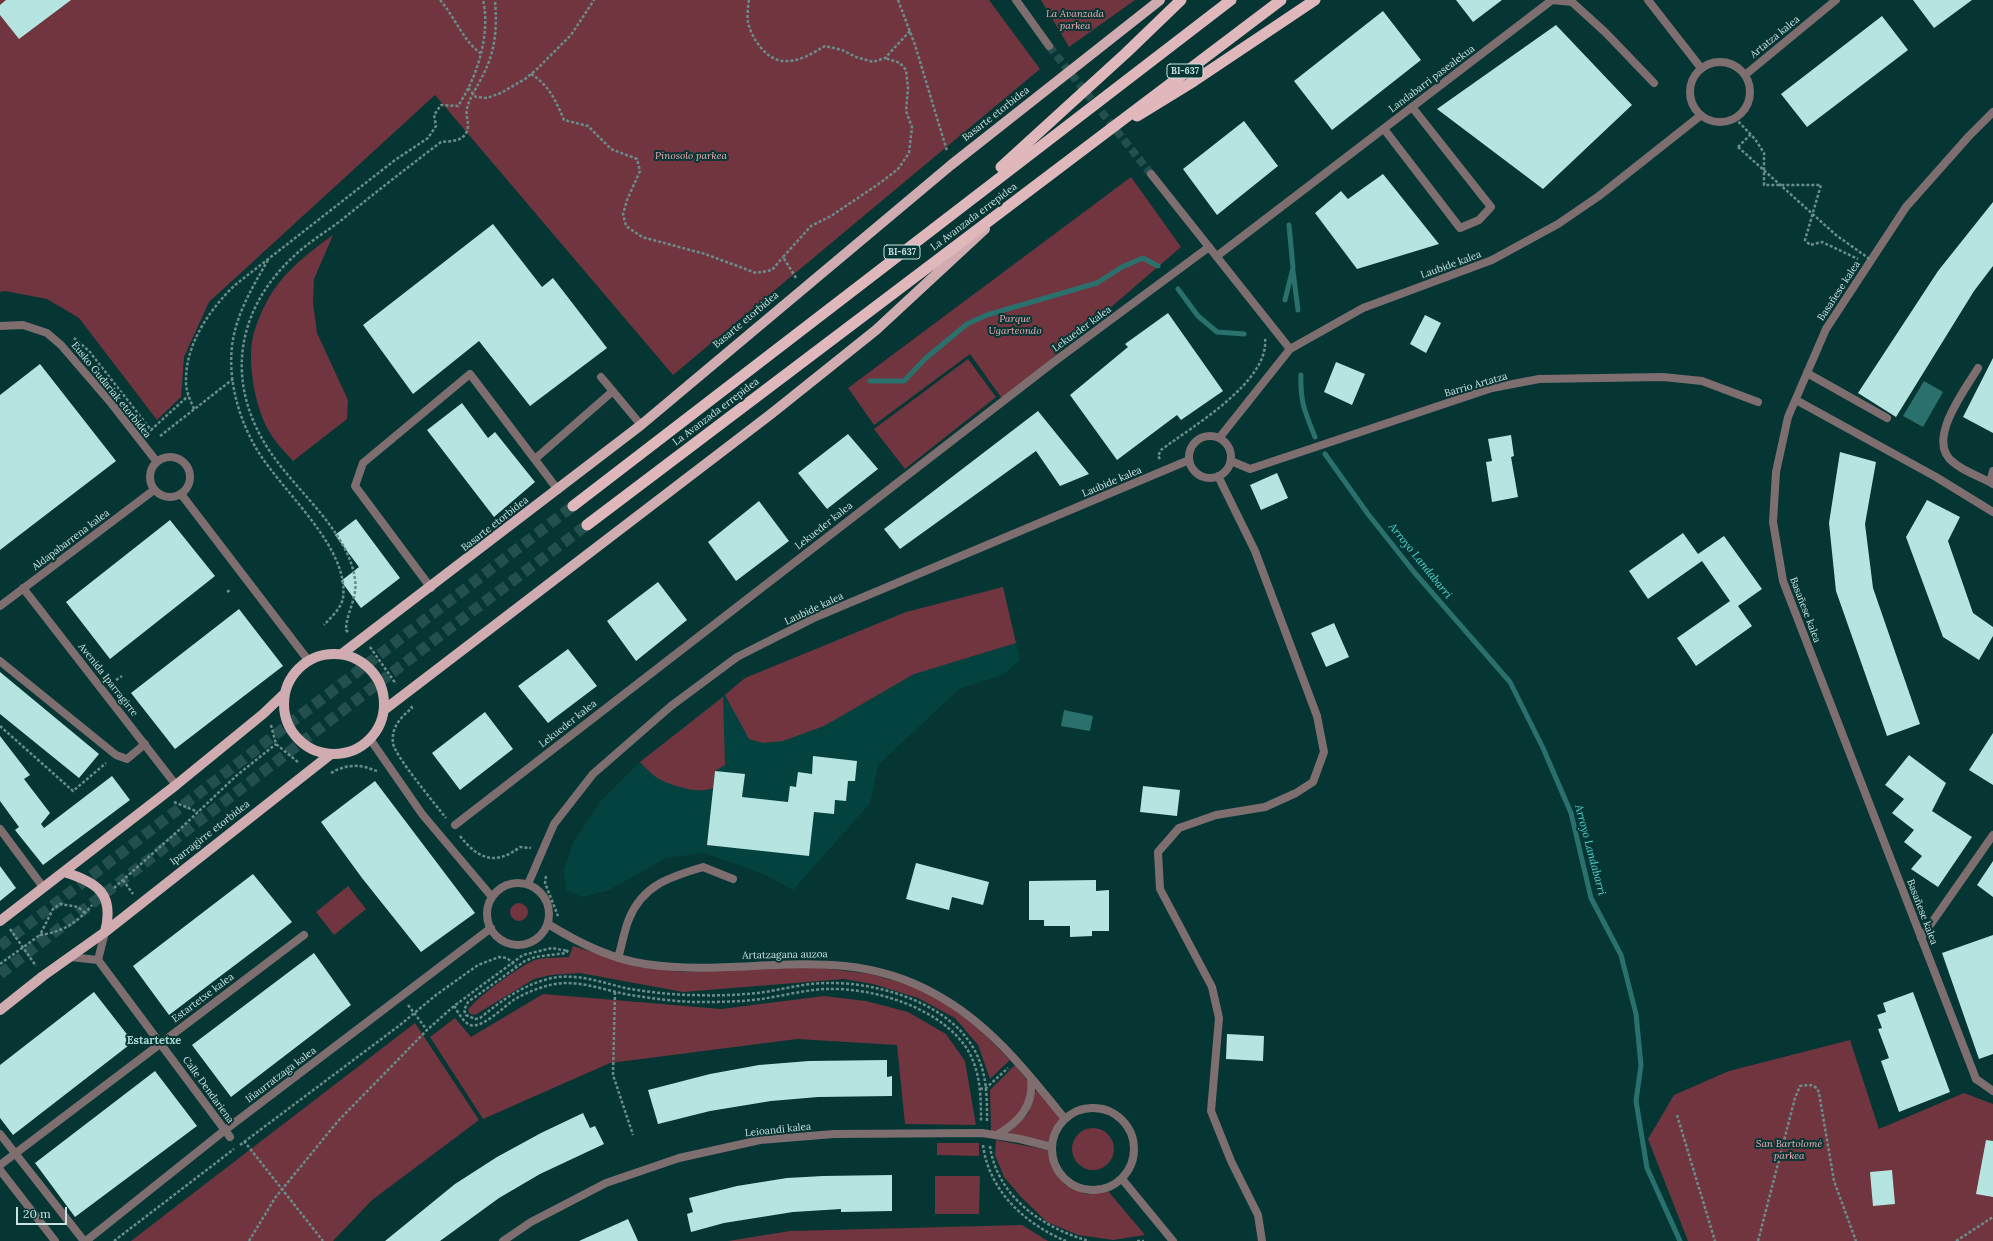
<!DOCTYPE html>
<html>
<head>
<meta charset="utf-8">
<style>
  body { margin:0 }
  #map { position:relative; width:1993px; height:1241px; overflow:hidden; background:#053634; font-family:Lora,serif }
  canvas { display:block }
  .scale { position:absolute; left:16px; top:1207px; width:51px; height:18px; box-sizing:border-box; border:2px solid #cce2e1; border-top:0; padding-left:5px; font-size:12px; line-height:14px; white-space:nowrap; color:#cce2e1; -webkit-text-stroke:3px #053634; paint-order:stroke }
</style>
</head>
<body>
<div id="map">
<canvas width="1993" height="1241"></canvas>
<div class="scale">20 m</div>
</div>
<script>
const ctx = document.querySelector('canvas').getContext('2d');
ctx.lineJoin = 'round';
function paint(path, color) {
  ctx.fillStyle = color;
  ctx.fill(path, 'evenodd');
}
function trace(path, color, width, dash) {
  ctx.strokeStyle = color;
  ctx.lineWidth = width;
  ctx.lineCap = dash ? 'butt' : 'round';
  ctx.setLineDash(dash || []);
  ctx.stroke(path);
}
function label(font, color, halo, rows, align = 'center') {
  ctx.font = font + ' Lora,serif';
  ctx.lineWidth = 4;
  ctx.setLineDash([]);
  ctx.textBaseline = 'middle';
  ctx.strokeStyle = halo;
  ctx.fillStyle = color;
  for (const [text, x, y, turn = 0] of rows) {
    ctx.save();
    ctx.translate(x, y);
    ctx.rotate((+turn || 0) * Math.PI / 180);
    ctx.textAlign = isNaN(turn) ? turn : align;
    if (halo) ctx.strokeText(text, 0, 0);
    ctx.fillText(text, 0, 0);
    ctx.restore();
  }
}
const built = new Path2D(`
  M1003,587L1020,660L1004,674L959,689L878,765L870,803L793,890L766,875L705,853L666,858L609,890L582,897L566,890L564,870L574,841L600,802L640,762L745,678L906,612Z`);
const green = new Path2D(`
  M0,0H989L1040,69L673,375L435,95L209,302L184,357L181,397L157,420L79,318L47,299L5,291L0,292Z
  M1041,0H1135L1069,47Z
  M1131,177L1181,247L1003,400L970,354L874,425L848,388Z
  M333,235L314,279L313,303L317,333L348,400L347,419L293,461C285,452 276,443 270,433C256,411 248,367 252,341C255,325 264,305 273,291C288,268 311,251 333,235Z
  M968,359L996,397L905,469L874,429Z
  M1003,587L1016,643L914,674L824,726L783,741L763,743L749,739L725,695L745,678L906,612Z
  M723,697L725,765L715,771L713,788C699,794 676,787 661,780C654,777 646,768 640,762Z
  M348,886L366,909L334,935L316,912Z
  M510 912a9 9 0 1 1 18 0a9 9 0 1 1-18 0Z
  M573,946L638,967L683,972L813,967L871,974L915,987L946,1004L977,1027L1010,1060L990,1079L978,1045L955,1018L918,998L873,984L844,979L683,992L580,973L551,975L534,979L475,1015L470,1014L468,1010C476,998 521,965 535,960C545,957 559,958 569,957Z
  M543,994L721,1009L824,996L866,1001L908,1012L946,1034L965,1061L976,1125L905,1124L897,1045L797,1039L610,1063L483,1119L430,1037L455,1018L471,1037Z
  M415,1023L479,1120L372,1200L333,1241H131Z
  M1850,1040L1879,1129L1964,1093L1993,1104V1241H1688L1648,1139L1674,1095L1729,1071Z
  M1015,1065L1028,1081C1027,1108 1019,1116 998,1132L991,1131L990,1090Z
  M1036,1090L1061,1118L1053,1129L1049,1142L1007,1134L1028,1114Z
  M1072 1149a21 21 0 1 1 42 0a21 21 0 1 1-42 0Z
  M996,1140L1048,1150L1052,1168L1065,1185L1086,1194L1108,1191L1145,1235L1113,1240L1078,1235L1047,1222L1021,1197L1004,1177L995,1155Z
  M937,1143H979V1156L937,1155Z
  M935,1176H980L979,1214H935Z
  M1022,1225L1048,1241H728L790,1231Z`);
const water = new Path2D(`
  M1924,381L1943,392L1923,427L1903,416Z
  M1064,710L1093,716L1090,731L1061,726Z`);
const stream = new Path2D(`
  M1293,271L1298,310
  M1178,289L1198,316L1217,332L1244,334
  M1285,300L1293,268L1289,225
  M1301,375C1300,402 1305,412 1315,437
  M870,381H904L926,358L967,324L987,315L1097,283L1122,267L1143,258L1158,266
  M1325,454L1368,514L1414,572L1510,682L1543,748L1571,813L1591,898L1621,955L1636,1014L1641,1065L1636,1101L1647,1168L1680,1241`);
const building = new Path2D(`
  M6,0H71L19,39L0,15V5Z
  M1456,0H1502L1473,22Z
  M1913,0H1972L1934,28Z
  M1383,11L1421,60L1332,130L1294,81Z
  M1882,16L1908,50L1807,127L1781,94Z
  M1556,25L1632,105L1543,189L1437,109Z
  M1244,121L1278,166L1217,215L1183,169Z
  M1383,174L1439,244L1357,269L1315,213L1341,191L1348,199Z
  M1993,202V266L1974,291L1896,417L1858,393L1938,271Z
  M493,224L542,287L553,278L607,348L530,406L479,341L413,394L363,325Z
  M1168,313L1223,391L1181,420L1177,415L1117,460L1070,395L1128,347L1125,344Z
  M1425,315L1441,323L1426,353L1410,344Z
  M1993,358V433L1963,417Z
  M1336,362L1365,374L1352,405L1324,392Z
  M40,364L116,461L0,550V395Z
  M462,403L488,438L495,432L535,482L494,517L427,430Z
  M1038,411L1089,474L1060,486L1036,451L900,549L884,529Z
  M848,434L878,469L827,509L798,473Z
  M1511,435L1514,456L1511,457L1518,497L1492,502L1486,462L1492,461L1488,439Z
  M1840,452L1876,462L1865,524L1873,588L1920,724L1887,736L1836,591L1829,523Z
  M1277,473L1288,498L1261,510L1250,485Z
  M1927,500L1960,517L1948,541L1973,613L1993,627V636L1979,660L1943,637L1906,537Z
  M759,501L789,541L736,581L708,542Z
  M356,519L400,578L361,608L341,581L359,567L335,535Z
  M170,520L215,576L110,659L66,602Z
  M1683,533L1698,554L1724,536L1762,589L1738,606L1752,626L1696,666L1677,638L1730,601L1702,561L1648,599L1629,571Z
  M658,582L687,620L636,661L607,621Z
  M239,609L283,666L175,749L131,693Z
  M1334,623L1349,657L1326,667L1311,633Z
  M568,649L597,686L548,723L518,686Z
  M0,672L99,754L79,778L0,714Z
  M485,712L513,749L460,790L432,753Z
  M1993,733V785L1969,770Z
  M0,736L30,775L24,779L50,813L41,824L44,828L112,776L130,800L43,865L15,830L19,827L0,801Z
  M1909,755L1946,783L1932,811L1972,837L1938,887L1911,869L1922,856L1904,842L1914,830L1892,813L1904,799L1885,785Z
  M813,756L857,761L855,781H848L846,801L835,800L834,814L814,812L809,856L707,845L715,771L745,774L742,797L788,802L790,786L796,787L798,772L812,774Z
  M375,781L475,913L421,952L362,878L321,822Z
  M1143,786L1180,790L1177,816L1140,812Z
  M1993,861V897L1977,885Z
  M916,863L989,882L983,905L952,897L949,910L906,899Z
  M0,866L16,888L0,901Z
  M253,874L292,922L169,1015L133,966Z
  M1096,880V891L1109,890V931H1092V936L1070,937V926H1044V920H1029V881Z
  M1993,935V1054L1979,1059L1942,953Z
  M314,953L351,1005L231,1097L192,1045Z
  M94,992L133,1042L13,1135L0,1118V1065Z
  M1913,992L1950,1092L1899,1112L1881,1061L1889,1058L1878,1029L1882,1028L1877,1015L1886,1012L1883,1003Z
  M1227,1034L1264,1036L1263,1061L1226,1059Z
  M887,1060V1077L892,1076V1096L818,1097L771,1101L710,1111L658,1124L648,1090L710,1074L759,1065L809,1061Z
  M155,1071L197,1126L75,1217L35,1163Z
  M583,1113L590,1128L595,1126L604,1144L540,1174L499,1198L440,1241H385L455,1184L497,1157L541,1133Z
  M1986,1140L1993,1141V1197L1976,1194Z
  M1892,1170L1895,1204L1873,1206L1870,1172Z
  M892,1175V1211L841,1212V1209L793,1212L724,1223L691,1232L687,1214L693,1212L689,1198L737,1186L787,1178L823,1176Z
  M628,1219L638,1241H579Z`);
const minorTunnel = new Path2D(`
  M1049,46L1151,174`);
const trunkTunnel = new Path2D(`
  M0,946L573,506
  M0,974L454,625L587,525`);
const path = new Path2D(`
  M440,0C455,17 462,39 480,53
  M749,0C748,6 747,16 748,22C751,38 767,61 784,61C799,62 813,53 825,46L842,50L856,57L873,62L885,58L910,31
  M898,0L915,45L947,151
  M531,74C549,85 556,101 564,120L588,126L611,149L637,159L640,171L627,200L623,214L626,226L642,237L705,254L756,273L772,270L783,257
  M468,88L476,97L487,98L501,93L525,79L536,70L571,35L594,0
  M1735,118L1755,139L1764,153V185H1821L1805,240L1810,245L1822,242L1858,259
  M1738,147L1751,134
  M268,260C252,288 236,314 232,346C228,381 239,419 256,448C280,490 350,547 343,598C341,609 331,617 324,625
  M796,278L783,257L811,226L831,216L880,183L898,169L909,153L912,127L906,111L908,88L906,70L900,63L885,58
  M74,338L89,351L151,430L188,396
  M194,409C190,400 186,391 186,382C185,345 209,310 235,285L395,160L428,138L436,126L434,115L441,105L458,106C477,78 491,33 483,0
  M160,436L233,379
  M1160,459L1158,456L1161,450C1191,427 1270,382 1265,338
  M227,592L230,590
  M348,632L346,630C346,613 358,598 355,579C348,531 298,493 271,453C225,386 234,312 293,257C308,242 328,231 344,218C376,192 408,167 441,142C450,141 461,142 466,133C471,125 465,117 467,109C468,100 479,84 483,75C496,50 497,27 495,0
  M370,647L396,684
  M116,680L122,676
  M411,706L412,708C401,717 391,727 393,743C394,755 436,805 446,818
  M271,725L276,744L299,763
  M0,726L73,791L106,763
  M331,773C341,767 353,764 365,767C369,768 373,770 377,771
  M174,802L198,812
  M460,836C478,859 495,866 520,847L531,848
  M546,876L545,883L558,916
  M123,880L133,894
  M114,888L179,830L236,776L276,744
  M85,913L78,907L60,904L53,909L40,935C63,932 78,922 92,905
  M10,929L36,966
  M568,950L566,953L535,957L525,961L468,1002L464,1010L466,1015L475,1019L480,1018C501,1001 521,986 548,979C574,972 600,982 625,988C648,992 672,995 695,995C716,996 737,995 758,993C781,990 804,983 827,983C878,982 950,1003 975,1051C987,1073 987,1097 987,1121
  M0,964L40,935
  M615,992L613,1075L633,1135
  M408,1005L427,1030
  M454,1006C458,1012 463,1022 470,1025C483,1029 504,1006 515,999C530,991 549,983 566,983C586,983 606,990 625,994C648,998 672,1001 694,1002C716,1002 739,1002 761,999C782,996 804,990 826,989C874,987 946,1009 970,1054C981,1076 981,1099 981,1122
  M980,1089L986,1088L1008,1068
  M1677,1115L1715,1241
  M244,1141L323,1241
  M240,1145L400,1025L436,995L478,965L499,957L507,958L516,966
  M983,1145C989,1191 1025,1224 1066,1241
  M990,1146C997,1197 1043,1228 1089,1241
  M114,1241L234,1149
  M249,1241L275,1198L338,1121L427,1030L454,1006L523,955L552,948L568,951
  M1137,1241H1144
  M1758,1241L1795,1098L1800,1086L1811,1085L1817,1088L1819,1093L1834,1181L1856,1241
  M1956,1241L1993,1217`);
const service = new Path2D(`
  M1384,129L1460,228L1479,220L1491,207L1412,107
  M1807,373L1887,418
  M601,377L641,425
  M535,459L613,391
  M431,588L355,486L363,463L470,374L558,490
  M0,661L116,755L127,759L145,744`);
const pedestrian = new Path2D(`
  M1796,400L1936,477L1993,512
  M455,825L1055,361L1209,247
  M1976,1079L1993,1091
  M0,1165L304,935
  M0,1170L55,1241`);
const minor = new Path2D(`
  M1016,0L1049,46
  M1648,0L1701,68
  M1690 92a30 30 0 1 1 60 0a30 30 0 1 1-60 0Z
  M1745,75L1836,0
  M1151,174L1290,349
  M1217,256L1552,0L1572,2L1605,32L1654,83
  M0,326L23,325L47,333L61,345L111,403L157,462
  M1978,368C1965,390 1925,441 1953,462C1964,472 1980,476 1993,484
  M1189 457a21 21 0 1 1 42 0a21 21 0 1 1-42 0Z
  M1220,437L1290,349L1363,308L1492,260L1558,224L1599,196L1700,116
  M150 477a20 20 0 1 1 40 0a20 20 0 1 1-40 0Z
  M1231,461L1250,469L1492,388L1539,379L1663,377L1702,381L1758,402
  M1218,476L1255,551L1317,716L1324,752L1313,782L1296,793L1265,807L1216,815L1179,828L1158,852L1160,889L1212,987L1219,1018L1211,1111L1231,1161L1258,1215L1262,1241
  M1990,482L1993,471
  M181,494L308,660
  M23,588L176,785
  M0,606L154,490
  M370,739L422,814L492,897
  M0,829L43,887
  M487 914a31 31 0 1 1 62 0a31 31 0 1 1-62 0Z
  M528,884L554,824L593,774L671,706L737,657L816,617L1189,460
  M548,924C577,942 610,959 645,964C746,979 839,940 935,994C989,1023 1027,1072 1065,1119
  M105,932L98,960L230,1137
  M1921,938L1993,835
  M70,957L98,960
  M618,958C622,945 624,931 629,919C643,884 671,877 703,867L733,879
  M1976,1079L1783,581L1773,522L1776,472L1788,417L1826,329L1906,207L1969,136L1993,112
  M1052 1149a41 41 0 1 1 82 0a41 41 0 1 1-82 0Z
  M0,1134L84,1241
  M997,1135C1019,1122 1034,1106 1031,1079
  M1122,1179L1173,1241
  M86,1241L225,1130L491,928
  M503,1241L531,1222L606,1183L679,1158L760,1140L834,1134L982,1133L1020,1139L1052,1147`);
const primary = new Path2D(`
  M343,653L641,425L951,165L1160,0
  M284 704a50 50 0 1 1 100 0a50 50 0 1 1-100 0Z
  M384,710L771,414L876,330L985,229
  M64,872C97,882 115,894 105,932
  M0,921L176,785L263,714L284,694
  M0,1010L43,976L105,932L331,754`);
const trunk = new Path2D(`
  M1137,116L1194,81L1315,0
  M1001,167L1126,53L1181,0
  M573,506L1231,0
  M587,525L1281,0`);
const pathBridge = new Path2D(`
  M1738,147L1836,235L1871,260`);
const shields = [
  [1185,71,36],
  [902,252,36]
];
const shieldNames = [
  ["BI-637",1185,71],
  ["BI-637",902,252]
];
const parkNames = [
  ["La Avanzada",1075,14],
  ["parkea",1075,26],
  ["Pinosolo parkea",691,156],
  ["Parque",1015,319],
  ["Ugarteondo",1015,331],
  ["San Bartolomé",1789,1144],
  ["parkea",1789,1156]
];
const streetNames = [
  ["Artatza kalea",1775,37,-39],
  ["Landabarri pasealekua",1432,79,-37],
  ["Basarte etorbidea",996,114,-38],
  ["La Avanzada errepidea",974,217,-37],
  ["Laubide kalea",1451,265,-20],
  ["Basañese kalea",1839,291,-57],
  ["Basarte etorbidea",746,320,-40],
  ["Lekueder kalea",1082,329,-36],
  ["Barrio Artatza",1476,385,-16],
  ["Eusko Gudariak etorbidea",111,390,51],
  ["La Avanzada errepidea",716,412,-37],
  ["Laubide kalea",1112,482,-23],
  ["Basarte etorbidea",495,524,-38],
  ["Lekueder kalea",824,526,-38],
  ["Aldapabarrena kalea",71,540,-37],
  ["Laubide kalea",814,609,-25],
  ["Basañese kalea",1805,610,69],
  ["Avenida Iparragirre",108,680,52],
  ["Lekueder kalea",568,724,-38],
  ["Iparragirre etorbidea",210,833,-38],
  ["Basañese kalea",1922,912,69],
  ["Artatzagana auzoa",785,955,-1],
  ["Estartetxe kalea",203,998,-37],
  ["Iñaurratzaga kalea",281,1075,-37],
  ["Calle Dendariena",208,1090,54],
  ["Leioandi kalea",778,1130,-6]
];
const waterNames = [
  ["Arroyo Landabarri",1420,561,51],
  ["Arroyo Landabarri",1590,850,75]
];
const neighbourhoodNames = [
  ["Estartetxe",154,1041]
];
paint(built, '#044240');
paint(green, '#70353e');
paint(water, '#2a716e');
trace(stream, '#2a716e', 5);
paint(building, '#b6e5e1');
trace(minorTunnel, '#23504e', 8, [8, 4]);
trace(trunkTunnel, '#23504e', 11, [11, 5.5]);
trace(path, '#6a8d8b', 2.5, [3, 2]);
trace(service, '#7f6e6f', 8);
trace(pedestrian, '#7f6e6f', 8);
trace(minor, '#7f6e6f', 8);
trace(primary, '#d0acb0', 10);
trace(trunk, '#e0b8bc', 11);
trace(pathBridge, '#6a8d8b', 2.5, [3, 2]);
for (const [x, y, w] of shields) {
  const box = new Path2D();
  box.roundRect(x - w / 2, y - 7, w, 14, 3);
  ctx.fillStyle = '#053634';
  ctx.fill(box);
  trace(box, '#cce2e1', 1);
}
label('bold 9px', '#cce2e1', null, shieldNames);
label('italic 10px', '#f4aab2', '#053634', parkNames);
label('10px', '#cce2e1', '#053634', streetNames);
label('italic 11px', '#51dad4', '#053634', waterNames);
label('bold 11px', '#a9d8d4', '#053634', neighbourhoodNames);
</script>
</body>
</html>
